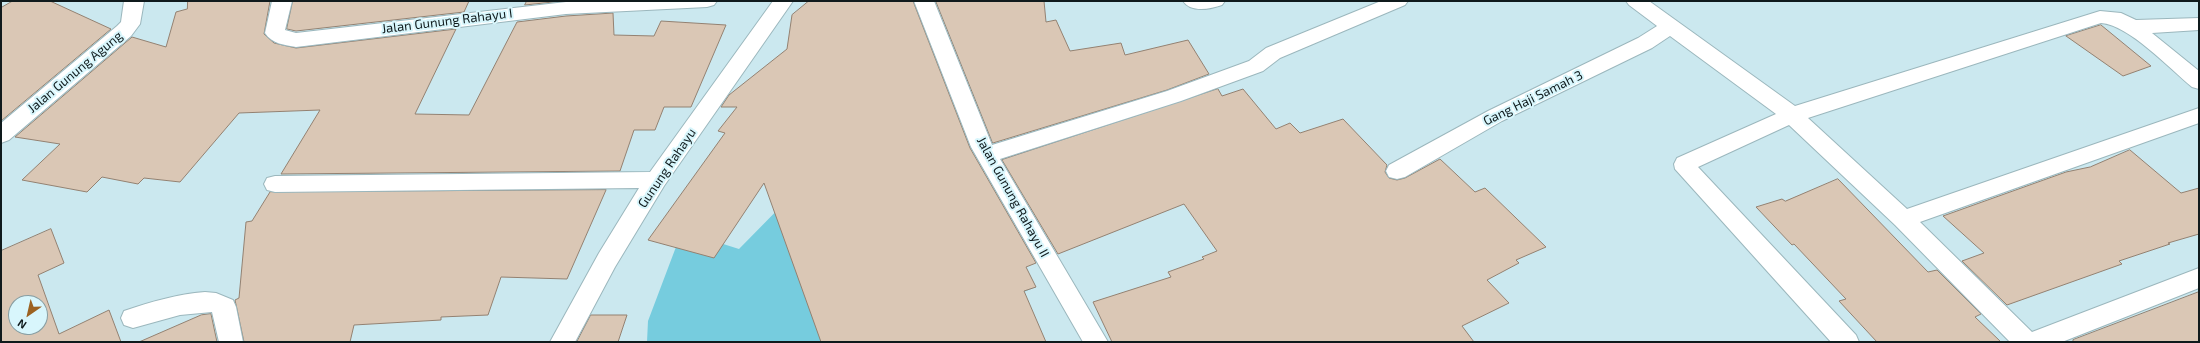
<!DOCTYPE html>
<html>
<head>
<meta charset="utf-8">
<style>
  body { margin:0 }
  #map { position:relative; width:2200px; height:343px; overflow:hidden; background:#cbe8ef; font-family:"Exo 2",sans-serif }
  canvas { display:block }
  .frame { position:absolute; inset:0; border:2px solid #0f1a1c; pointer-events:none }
  .north { position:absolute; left:8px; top:295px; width:40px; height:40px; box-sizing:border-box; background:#d8f6fc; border:1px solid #889ea2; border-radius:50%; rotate:214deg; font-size:11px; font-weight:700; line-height:16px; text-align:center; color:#0f1a1c }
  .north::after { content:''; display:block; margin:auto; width:14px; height:18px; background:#9c6221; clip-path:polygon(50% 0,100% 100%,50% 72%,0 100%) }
</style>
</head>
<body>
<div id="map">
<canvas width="2200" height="343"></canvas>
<div class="frame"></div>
<div class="north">N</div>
</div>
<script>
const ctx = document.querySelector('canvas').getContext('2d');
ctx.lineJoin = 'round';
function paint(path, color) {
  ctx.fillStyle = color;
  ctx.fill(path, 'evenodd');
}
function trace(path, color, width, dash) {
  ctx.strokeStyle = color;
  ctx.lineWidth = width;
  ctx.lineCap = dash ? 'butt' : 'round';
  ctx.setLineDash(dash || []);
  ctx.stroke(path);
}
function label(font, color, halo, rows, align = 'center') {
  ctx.font = font + ' "Exo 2",sans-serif';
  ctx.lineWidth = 4;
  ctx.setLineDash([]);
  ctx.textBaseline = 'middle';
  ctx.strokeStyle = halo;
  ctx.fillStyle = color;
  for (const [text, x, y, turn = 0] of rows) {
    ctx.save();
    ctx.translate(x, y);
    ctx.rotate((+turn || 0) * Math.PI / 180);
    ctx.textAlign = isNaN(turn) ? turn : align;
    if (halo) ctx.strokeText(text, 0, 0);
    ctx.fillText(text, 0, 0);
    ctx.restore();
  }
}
const green = new Path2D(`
  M957,135L1036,287L901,342H647L648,321L682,231L739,249L797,190Z`);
const building = new Path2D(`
  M13,1H50L111,29L1,121V8Z
  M188,1H270L264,34L274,43L296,48L456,29L415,114L469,115L517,22L566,16L613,13L614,35L654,36L661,21L726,25L691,107H664L655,130H634L620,171L281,174L320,110L239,113L180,182L144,178L138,184L102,177L87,192L22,180L60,144L15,137L132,37L166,47L176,12L187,9Z
  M293,1H469L464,12L296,31L287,29Z
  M527,1H562L525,5Z
  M809,1H913L970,148L1036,263L1026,267L1036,287L1024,291L1046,342H821L764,183L714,258L648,240L725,133L718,131L737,107H721L729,95L787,49L792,15Z
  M936,1H1044L1046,22L1056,20L1070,51L1121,43L1125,55L1188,40L1209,74L1167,90L993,143Z
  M2101,25L2151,66L2123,76L2066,36Z
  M1218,89L1222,96L1243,89L1276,129L1290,123L1300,133L1343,119L1387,165L1385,172L1389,178L1397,180L1405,178L1440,159L1475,192L1485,188L1546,247L1516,260L1519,263L1487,280L1509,303L1462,326L1474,342H1112L1093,302L1171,277L1168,272L1204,259L1202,257L1217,251L1184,204L1058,254L1002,160Z
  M2130,150L2181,193L2199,188V234L2168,243L2170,244L2119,261L2122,264L2007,305L1962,261L1984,253L1943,216L2066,172L2090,167Z
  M1838,179L1928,272L1937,270L1981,314L1975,317L2001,342H1877L1839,301L1846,299L1794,244L1792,245L1756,207L1782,199L1785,201Z
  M606,190L567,279L501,277L488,315L441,317V320L354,325L350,342H244L235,300L239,298L246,222L252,221L270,192Z
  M51,229L64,263L38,275L59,334L109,310L121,342H1V251ZM16,303H40V327H16Z
  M2199,292V342H2073V340Z
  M211,314L217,342H139L201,315Z
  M591,315H627L618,342H577Z`);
const minor = new Path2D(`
  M124,1H144L140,24L131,36L9,140L1,143V123L117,26L121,22Z
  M272,1H292L285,30L296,33L566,2L717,1L714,5L707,7L566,14L296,47C285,45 272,44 265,33Z
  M773,1H793L664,186L615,267L575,342H550L599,253L639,188L275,192L267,190L264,184L267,178L275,176L650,172Z
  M914,1H934L992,145L1167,91L1249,61L1266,48L1381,1H1408L1405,5L1280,58L1263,71L1181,101L1000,159L1108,342H1083L971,147Z
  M1183,1H1225L1222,5C1210,9 1191,13 1183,1Z
  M1626,1H1649L1795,106L2100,11L2121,13L2136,20L2199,18V30L2152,33L2199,71V89L2192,87C2169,68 2129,25 2101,23L1808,118L1907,209L2199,108V123L1920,222L2032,332L2199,268V288L2062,342H2010L1895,225L1789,125L1698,167L1856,335L1859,342H1831L1675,169L1674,164L1677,158L1776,114L1670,36L1652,48L1502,121L1405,177L1397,179L1389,177L1386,171L1389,165L1488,111L1638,38L1657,26L1629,5Z
  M205,292L216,293L233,300L236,307L243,342H219L212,312L180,315L133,328L124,325L121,318L124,311C150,302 178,294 205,292Z`);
const streetNames = [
  ["Jalan Gunung Rahayu I",447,21,-7],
  ["Jalan Gunung Agung",75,72,-40],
  ["Gang Haji Samah 3",1533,98,-26],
  ["Gunung Rahayu",667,168,-56],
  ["Jalan Gunung Rahayu II",1013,197,61]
];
paint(green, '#76ccde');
paint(building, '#dac7b5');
trace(building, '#938171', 1);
trace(minor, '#9bb7bd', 2);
paint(minor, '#fff');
label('13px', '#0f1a1c', '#d8f6fc', streetNames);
</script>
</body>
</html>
